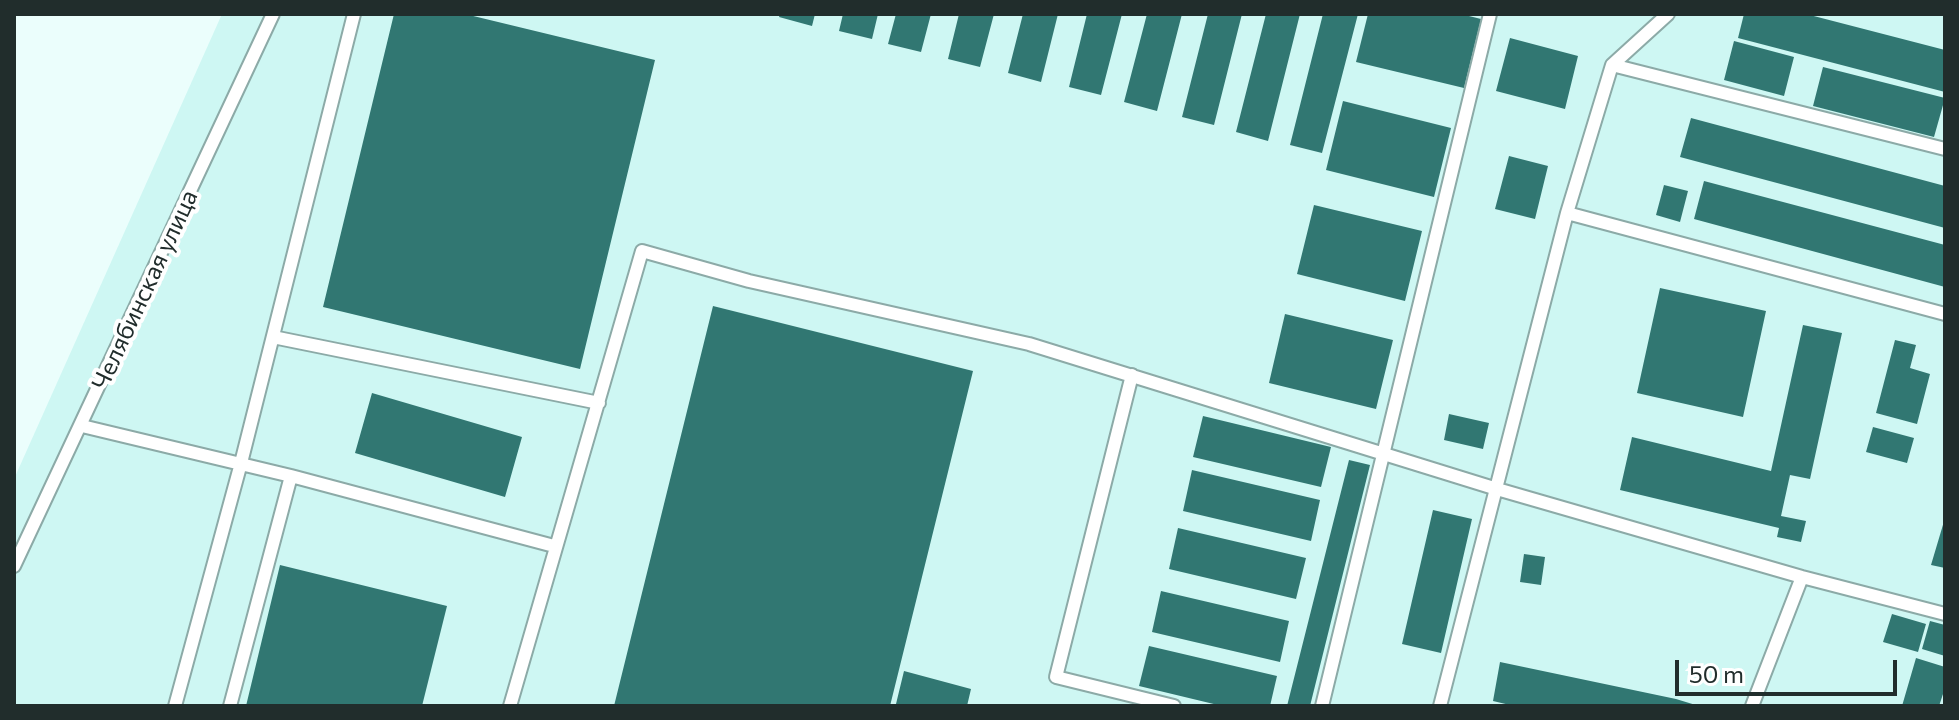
<!DOCTYPE html>
<html>
<head>
<meta charset="utf-8">
<style>
  body { margin:0 }
  #map { position:relative; width:1959px; height:720px; overflow:hidden; background:#ebfefc; font-family:Commissioner,sans-serif }
  canvas { display:block }
  .frame { position:absolute; inset:0; border:16px solid #212d2c; pointer-events:none }
  .scale { position:absolute; left:1675px; top:660px; width:222px; height:36px; box-sizing:border-box; border:4px solid #212d2c; border-top:0; padding-left:10px; font-size:24px; line-height:28px; white-space:nowrap; color:#212d2c; -webkit-text-stroke:6px #fff; paint-order:stroke }
</style>
</head>
<body>
<div id="map">
<canvas width="1959" height="720"></canvas>
<div class="frame"></div>
<div class="scale">50 m</div>
</div>
<script>
const ctx = document.querySelector('canvas').getContext('2d');
ctx.lineJoin = 'round';
function paint(path, color) {
  ctx.fillStyle = color;
  ctx.fill(path, 'evenodd');
}
function trace(path, color, width, dash) {
  ctx.strokeStyle = color;
  ctx.lineWidth = width;
  ctx.lineCap = dash ? 'butt' : 'round';
  ctx.setLineDash(dash || []);
  ctx.stroke(path);
}
function label(font, color, halo, rows, align = 'center') {
  ctx.font = font + ' Commissioner,sans-serif';
  ctx.lineWidth = 8;
  ctx.setLineDash([]);
  ctx.textBaseline = 'middle';
  ctx.strokeStyle = halo;
  ctx.fillStyle = color;
  for (const [text, x, y, turn = 0] of rows) {
    ctx.save();
    ctx.translate(x, y);
    ctx.rotate((+turn || 0) * Math.PI / 180);
    ctx.textAlign = isNaN(turn) ? turn : align;
    if (halo) ctx.strokeText(text, 0, 0);
    ctx.fillText(text, 0, 0);
    ctx.restore();
  }
}
const built = new Path2D(`
  M222,14H1945V706H14V479Z`);
const building = new Path2D(`
  M394,14H465L655,60L580,369L323,307Z
  M780,14H815L812,26L779,17Z
  M843,14H878L872,39L839,31Z
  M896,14H931L921,52L888,44Z
  M959,14H994L980,67L948,59Z
  M1023,14H1058L1041,82L1008,73Z
  M1087,14H1122L1101,95L1069,87Z
  M1147,14H1182L1157,111L1124,102Z
  M1208,14H1242L1214,125L1182,117Z
  M1266,14H1300L1268,141L1236,132Z
  M1323,14H1358L1322,153L1290,145Z
  M1368,14H1461L1481,19L1464,88L1356,62Z
  M1744,14H1806L1945,50V92L1738,38Z
  M1510,38L1578,56L1565,109L1496,91Z
  M1734,41L1794,57L1784,96L1724,80Z
  M1823,67L1945,98L1934,137L1813,106Z
  M1343,101L1451,128L1434,197L1326,170Z
  M1691,118L1945,186V228L1680,157Z
  M1509,156L1548,166L1535,219L1495,209Z
  M1704,181L1945,245V287L1694,219Z
  M1664,185L1688,191L1680,222L1656,215Z
  M1314,205L1422,231L1405,301L1297,274Z
  M1660,288L1766,311L1743,417L1637,393Z
  M713,306L973,371L890,706H614Z
  M1285,314L1393,340L1376,409L1269,383Z
  M1803,325L1842,333L1810,479L1790,475L1781,516L1806,521L1801,542L1777,537L1779,528L1620,490L1632,437L1771,471Z
  M1895,340L1916,345L1910,368L1930,374L1917,424L1876,413Z
  M372,393L522,437L505,497L355,453Z
  M1449,414L1489,423L1483,449L1444,440Z
  M1203,416L1331,447L1321,487L1193,457Z
  M1873,427L1914,438L1907,463L1866,452Z
  M1349,460L1370,465L1310,706H1287Z
  M1192,470L1320,500L1311,541L1183,511Z
  M1433,510L1472,519L1441,653L1402,644Z
  M1945,518V568L1931,565Z
  M1178,528L1306,558L1296,599L1169,569Z
  M1524,554L1545,557L1541,585L1520,582Z
  M280,565L447,606L422,706H246Z
  M1161,591L1289,621L1280,662L1152,632Z
  M1892,614L1926,624L1918,652L1883,642Z
  M1930,621L1945,625V656L1922,649Z
  M1149,646L1277,676L1270,706H1222L1139,686Z
  M1916,658L1945,667V688L1939,706H1902Z
  M1500,662L1676,699L1699,706H1514L1493,701Z
  M904,671L971,689L967,706L896,704Z`);
const service = new Path2D(`
  M1612,65L1945,149
  M1567,213L1945,314
  M273,337L599,403
  M1132,375L1056,677L1174,706
  M82,426L291,476
  M14,566L273,14
  M175,706L241,463L354,14
  M230,706L291,476L554,546
  M510,706L642,251L749,281L1029,344L1497,489L1802,577L1945,614
  M1322,706L1490,14
  M1440,706L1567,213L1612,65L1668,14
  M1752,706L1802,577`);
const streetNames = [
  ["Челябинская улица",145,290,-65]
];
paint(built, '#cef7f3');
paint(building, '#317772');
trace(service, '#8caaa7', 16);
trace(service, '#fff', 12);
label('24px', '#212d2c', '#fff', streetNames);
</script>
</body>
</html>
